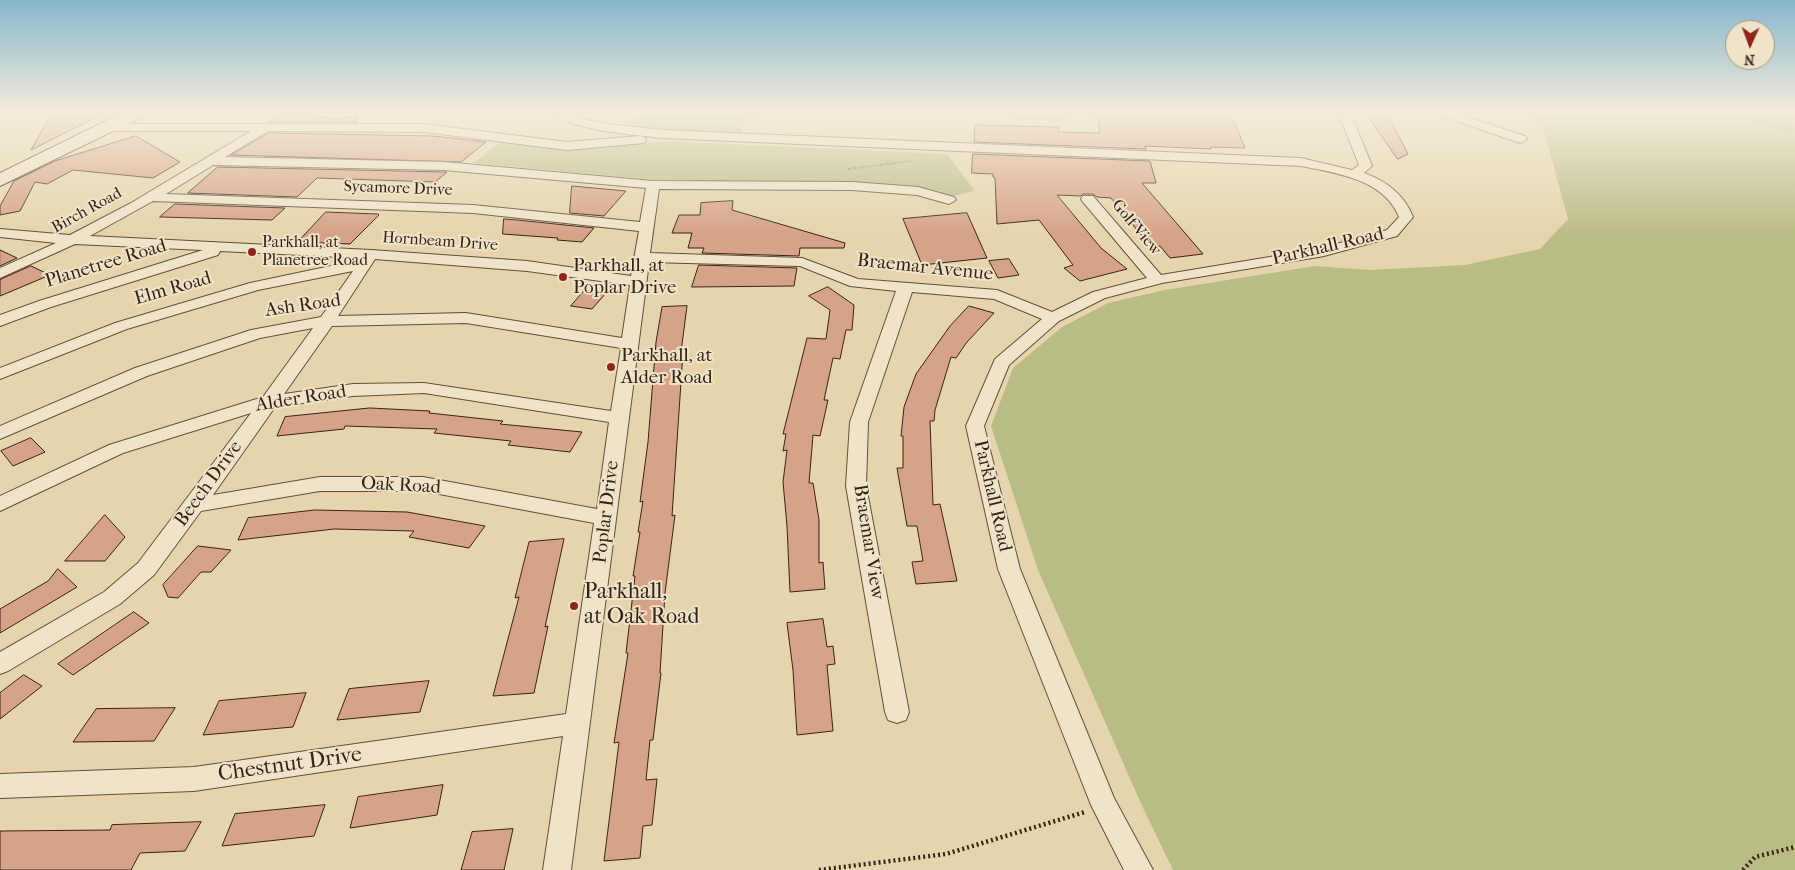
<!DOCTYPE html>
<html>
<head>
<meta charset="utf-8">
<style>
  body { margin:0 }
  #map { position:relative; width:1795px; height:870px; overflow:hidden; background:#e6d5ac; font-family:"IM FELL French Canon",serif }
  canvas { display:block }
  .north { position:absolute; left:1725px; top:20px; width:50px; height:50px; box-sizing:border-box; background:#efe4c9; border:1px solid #a59781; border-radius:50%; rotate:182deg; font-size:14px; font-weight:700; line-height:20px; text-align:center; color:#372316 }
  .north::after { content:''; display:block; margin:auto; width:18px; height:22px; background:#8f2418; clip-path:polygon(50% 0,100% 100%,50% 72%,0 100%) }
</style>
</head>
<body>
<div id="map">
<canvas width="1795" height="870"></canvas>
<div class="north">N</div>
</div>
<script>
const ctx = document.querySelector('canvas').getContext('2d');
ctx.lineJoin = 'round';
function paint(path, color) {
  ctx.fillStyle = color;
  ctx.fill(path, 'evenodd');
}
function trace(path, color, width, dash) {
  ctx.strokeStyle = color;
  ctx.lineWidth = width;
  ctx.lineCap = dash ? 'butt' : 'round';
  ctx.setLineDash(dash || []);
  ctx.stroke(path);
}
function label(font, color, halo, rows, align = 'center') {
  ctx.font = font + ' "IM FELL French Canon",serif';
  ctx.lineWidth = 4;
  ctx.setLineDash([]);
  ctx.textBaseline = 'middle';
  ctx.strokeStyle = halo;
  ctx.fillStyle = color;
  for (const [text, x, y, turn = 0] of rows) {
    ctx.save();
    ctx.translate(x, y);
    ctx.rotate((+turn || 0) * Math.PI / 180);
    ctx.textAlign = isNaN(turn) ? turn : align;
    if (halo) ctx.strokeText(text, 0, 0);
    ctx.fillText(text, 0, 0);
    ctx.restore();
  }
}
const green = new Path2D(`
  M704,112H907L782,115L746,118L741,133L669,131L623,123L627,119Z
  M1004,112H1131L1109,118L1067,116V122L1007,119Z
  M1516,112H1795V870H1173L1143,808L1038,570L991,426L1013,368L1062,327L1108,303L1165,290L1315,266L1370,270L1465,265L1540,249L1568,219L1542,124Z
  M656,142H684L947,154L975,191L953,196L909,188L804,182L666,181L474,163L499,143L571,148Z`);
const building = new Path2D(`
  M64,112H107L31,150L48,120Z
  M1099,112H1230L1245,148L1211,147V149L1145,146L1146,149L974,142L975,126L978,125L1058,127V132L1099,133Z
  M1365,112H1386L1408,154L1398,159Z
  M279,114H307L336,119L357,116V122H268Z
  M269,133L433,136L486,142L461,162L231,155Z
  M136,136L180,162L153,178L73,170L47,184L35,182L20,211L0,215V206L14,181L55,161Z
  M973,154L1150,161L1156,183H1142L1203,254L1170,258L1160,246L1151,247L1111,198L1097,197L1093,194H1083L1081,196L1057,195L1101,248L1127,269L1080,281L1064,268L1073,265L1039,220L997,224L995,178L993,177V174L972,173Z
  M218,167L444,172H447L435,182L317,178L297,197L188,193Z
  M572,186L626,191L604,216L570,213Z
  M733,201L732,210L845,243L844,248H800L799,256L702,253L704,248H688L692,233H672L679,215H700L701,203Z
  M175,204L285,208L272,220L160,217Z
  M326,212L378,214L379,215L350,244L298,242Z
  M967,213L987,258L922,265L903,219Z
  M504,219L517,220L594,228L582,242L557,240L558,238L503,234Z
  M0,250L17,258L0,266Z
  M1009,259L1019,275L998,278L989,261Z
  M699,265L797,268L794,286L692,287Z
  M31,266L50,275L0,296V280Z
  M828,287L854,305L852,330H846L840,359L833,358L824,400H828L820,436L813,435L809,483H813L819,520V563L823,562L825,589L790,592L787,526L783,482L787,450L783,451L786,434H783L807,338L826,339L830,310L809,296Z
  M585,290L606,293L592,309L571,306Z
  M687,306L681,352H683L672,516L675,515L665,593L660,673H661L653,740H650L646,780L657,779L652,825L643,826L640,858L604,861L619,742L614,743L628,653H626L635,576H633L640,532H638L643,501L640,502L648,442L656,342L662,307Z
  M969,306L994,313L967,342L956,358L951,357L935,410L934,421H930L933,505L940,504L957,581L916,584L912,562L923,561L917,526H907L897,468H903V436H901L904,407L916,374L950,326Z
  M370,408L430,411L429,413L503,421L500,424L582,432L570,452L508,445L511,441L434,433L437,429L345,426L344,429L277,436L285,417Z
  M31,438L45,452L13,466L1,451Z
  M315,510L407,512L485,526L469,548L409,537L414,531L334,529L238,540L248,518Z
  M105,515L125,537L105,561H65Z
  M564,539L545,627L548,626L534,693L493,696L519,597L515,598L529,542Z
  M198,546L231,550L211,572H201L178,598L168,597L163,585Z
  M58,569L77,587L0,633V609L48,581Z
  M134,612L149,623L73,675L58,664Z
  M823,619L827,647L833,646L835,664L827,665L833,731L797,735L793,670L787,623Z
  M24,675L42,686L0,719V693Z
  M429,681L420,712L337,720L349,689Z
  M306,693L293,727L203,735L219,701Z
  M175,708L154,741L73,742L96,709Z
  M443,785L437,815L350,828L358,797Z
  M325,805L314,836L222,846L235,814Z
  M201,822L185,851L140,853L131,870H0V831L110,830L112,825Z
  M513,829L504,870H461L472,832Z`);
const pathFar1 = new Path2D(`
  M1718,112L1795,130
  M518,125L525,112
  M848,169L912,161`);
const path = new Path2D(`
  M819,870L946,854L1085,812
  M1743,870L1755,857L1795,847`);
const street = new Path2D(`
  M552,112H568L587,120L609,124L663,130L1301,158L1352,170L1359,165L1338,112H1350L1372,166L1364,173C1386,181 1404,194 1413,217L1397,236L1324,256L1162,283L1105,298L1059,321L1009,365L984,426L1020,569L1114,798L1153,870H1124L1091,805L998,569L966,426L995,359L1042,319L994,299L912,292L868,422L866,486L909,712L906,720L897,723L888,720L885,712L846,486L850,422L896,291L850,286L800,266L649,262L571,870H543L563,736L194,791L0,798V774L194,767L566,714L594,523L423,491H320L201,511L154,575L120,604L8,671L0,674V652L104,592L138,563L251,413L123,453L0,511V496L109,445L263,397L313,328L260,338L147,376L0,439V426L135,368L251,330L321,317L353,271L258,290L127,329L0,379V368L115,323L250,283L359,260L361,258L220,251L218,255L51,307L0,326V315L39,301L203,250L75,244L0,278V268L56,243L0,237V229L70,235L131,203L251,131H108L104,130L102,127L104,124H424L567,142L640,136L644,137L646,140L644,143L567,150L424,132L268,131L225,157L444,162L653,181L852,182L918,187L954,197L956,200L949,204L917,195L852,190L659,189L650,253L802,258L858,279L997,290L1052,312L1093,292L1147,278L1083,202L1081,199L1083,196H1093L1161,275L1318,249L1387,230L1399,217C1384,179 1336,173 1301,166L663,138C637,135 571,131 552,112ZM213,165L444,170L646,188L640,222L473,205L166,194ZM153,201L473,213L639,231L631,276L527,261L371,250L90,236ZM375,259L527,271L630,285L622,338L466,313L338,316ZM466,323L621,348L611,411L424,383L353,384L284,394L332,326ZM424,393L609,422L597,509L423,477H320L213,495L275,407L353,396Z
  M1434,112H1452L1525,136L1527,139L1521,143L1517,142L1436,114Z`);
const secondary = new Path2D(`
  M124,112H146L144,116L0,186V173Z`);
const markers = [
  [252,252,5,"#8f2418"],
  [563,277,5,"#8f2418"],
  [611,367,5,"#8f2418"],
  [574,606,5,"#8f2418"]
];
const farStreetnames = [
  ["Sycamore Drive",398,189,2],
  ["Birch Road",87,211,-29],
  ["Golf View",1136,228,50],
  ["Hornbeam Drive",440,242,4]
];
const farPoinames = [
  ["Parkhall, at",262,243],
  ["Planetree Road",262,261]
];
const streetNames = [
  ["Parkhall Road",1328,247,-13],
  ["Planetree Road",106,264,-17],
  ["Braemar Avenue",925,268,6],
  ["Elm Road",173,289,-16],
  ["Ash Road",303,306,-8],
  ["Alder Road",301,399,-9],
  ["Beech Drive",209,484,-54],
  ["Oak Road",401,486,3],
  ["Parkhall Road",992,496,77],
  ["Poplar Drive",607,512,-83],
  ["Braemar View",868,542,81]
];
const poiNames = [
  ["Parkhall, at",573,266],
  ["Poplar Drive",573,288],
  ["Parkhall, at",621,356],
  ["Alder Road",621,378]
];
const nearPoinames = [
  ["Parkhall,",584,593],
  ["at Oak Road",584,618]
];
const nearStreetnames = [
  ["Chestnut Drive",290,765,-8]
];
paint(green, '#babc86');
paint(building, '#d7a388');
trace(building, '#372316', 1);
trace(street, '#63503c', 2);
trace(secondary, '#372316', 2);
trace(pathFar1, '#372316', 2, [0.5, 2]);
trace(path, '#372316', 4.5, [2, 3]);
paint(street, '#efe4c9');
paint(secondary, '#efe4c9');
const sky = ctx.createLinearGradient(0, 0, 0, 234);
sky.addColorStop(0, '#87b6cd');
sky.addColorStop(0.48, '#f4ecda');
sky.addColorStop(1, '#f4ecda00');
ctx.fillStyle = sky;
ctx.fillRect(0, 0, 1795, 234);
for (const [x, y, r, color] of markers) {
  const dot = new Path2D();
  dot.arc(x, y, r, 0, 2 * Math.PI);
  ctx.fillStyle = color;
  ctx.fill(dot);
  trace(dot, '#efe4c9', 2);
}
label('16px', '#372316', '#efe4c9', farStreetnames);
label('16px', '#372316', '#efe4c9', farPoinames, 'left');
label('19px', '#372316', '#efe4c9', streetNames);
label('19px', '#372316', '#efe4c9', poiNames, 'left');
label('22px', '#372316', '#efe4c9', nearPoinames, 'left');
label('22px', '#372316', '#efe4c9', nearStreetnames);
</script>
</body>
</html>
